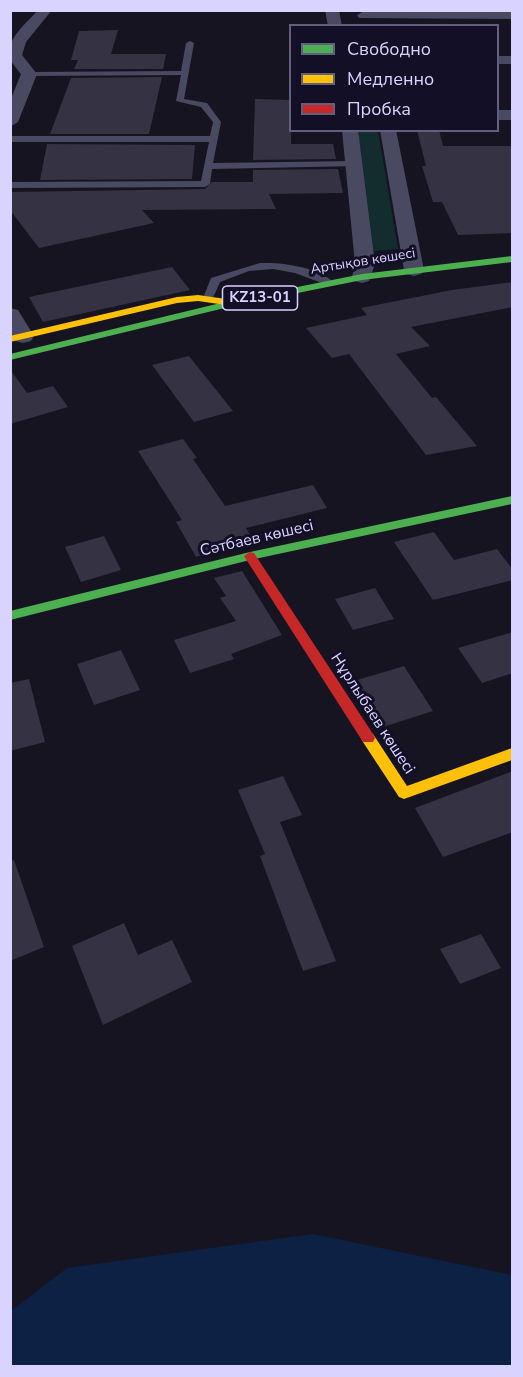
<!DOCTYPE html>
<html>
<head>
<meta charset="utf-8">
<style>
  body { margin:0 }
  #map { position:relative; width:523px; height:1377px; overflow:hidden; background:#161421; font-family:"Nunito Sans",sans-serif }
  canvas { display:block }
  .frame { position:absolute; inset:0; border:12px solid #d9d4ff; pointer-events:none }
  .legend { position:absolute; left:289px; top:24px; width:210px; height:108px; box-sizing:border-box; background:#130f26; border:2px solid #625e7d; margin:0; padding:8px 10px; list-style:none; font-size:18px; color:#d9d4ff }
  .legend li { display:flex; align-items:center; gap:12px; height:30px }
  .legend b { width:30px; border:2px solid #625e7d }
</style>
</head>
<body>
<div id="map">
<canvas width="523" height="1377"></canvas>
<div class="frame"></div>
<ul class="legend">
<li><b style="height:8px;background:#4caf50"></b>Свободно</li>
<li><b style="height:8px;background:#ffc107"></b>Медленно</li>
<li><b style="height:8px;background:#c62828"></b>Пробка</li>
</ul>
</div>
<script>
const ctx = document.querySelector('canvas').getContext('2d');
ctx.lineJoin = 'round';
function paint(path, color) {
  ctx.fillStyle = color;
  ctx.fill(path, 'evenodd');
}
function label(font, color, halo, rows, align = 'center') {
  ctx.font = font + ' "Nunito Sans",sans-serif';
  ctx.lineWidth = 6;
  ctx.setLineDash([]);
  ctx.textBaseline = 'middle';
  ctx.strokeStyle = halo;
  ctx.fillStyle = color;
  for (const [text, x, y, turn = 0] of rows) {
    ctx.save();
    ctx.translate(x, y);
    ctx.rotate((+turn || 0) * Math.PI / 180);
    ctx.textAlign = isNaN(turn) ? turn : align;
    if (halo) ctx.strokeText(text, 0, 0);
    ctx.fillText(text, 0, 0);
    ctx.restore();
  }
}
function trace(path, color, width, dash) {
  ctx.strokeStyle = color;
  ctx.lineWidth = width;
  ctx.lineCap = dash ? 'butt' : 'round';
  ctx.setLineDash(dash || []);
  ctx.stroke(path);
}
const green = new Path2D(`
  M355,131H378L398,249L372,251Z`);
const water = new Path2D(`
  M313,1234L512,1275V1366H11V1311L67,1268Z`);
const building = new Path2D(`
  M118,30L111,54H166L163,69H74L78,60H71L79,31Z
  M162,77L149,134H50L71,78Z
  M255,99L291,100V144H333L336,159L253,160Z
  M417,130H439L443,146H513V233L458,235L442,202H433L422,166H426Z
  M47,144L195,145L192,179L40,180Z
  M338,169L343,193L269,194L276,209L142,210L154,223L39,248L10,210V192L205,189L212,182H253V170Z
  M172,267L190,290L43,322L29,297Z
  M513,282V307L411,327L430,346L396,354L432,398L436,397L477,446L426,455L349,354L332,358L306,328L367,315L361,308L452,290Z
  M189,356L233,411L194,422L152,365Z
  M10,369L27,393L53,386L68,407L10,424Z
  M183,439L197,458L193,459L225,506L313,485L327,508L246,528L254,541L196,557L176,522L182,520L138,451Z
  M434,532L454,560L497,549L513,570V580L433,600L394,542Z
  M104,536L121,570L81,582L65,547Z
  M242,571L282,635L231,654L234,659L190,673L174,640L236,621L220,598L226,596L214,578Z
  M375,588L394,619L353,630L335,599Z
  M513,632V673L482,683L458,648Z
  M121,650L140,690L94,705L77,664Z
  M404,666L433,711L383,727L354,681Z
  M29,679L45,742L10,751V683Z
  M513,771V832L443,857L415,808Z
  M283,776L302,815L280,822L336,961L303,971L260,856L265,854L238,790Z
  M14,860L44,947L10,961V861Z
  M124,923L138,955L172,940L192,982L103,1025L72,946Z
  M481,934L501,968L460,984L440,949Z`);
const lane = new Path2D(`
  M190,41L194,43L184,99L207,103L221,122L213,163L354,161L358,164L357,166L212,169L210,184L205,187L10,188V182L201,181L209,142H10V136H210L213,122L201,107L176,101L181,75L29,76L25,74L29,72L181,71L186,43Z
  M260,263C283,262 317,267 335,283L330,286L295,273L273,269L249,271L220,282L212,300L208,301L203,298L211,278Z`);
const street = new Path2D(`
  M38,10H52L26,42L22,55L37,74L18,122L10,127V101L21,74C18,70 12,64 10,58C5,39 27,23 38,10Z
  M325,10H339L342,26H328Z
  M364,11H512V19L359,18L357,15Z
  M498,56H512V64H498Z
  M498,110H512V120H498Z
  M342,130H358L375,264L369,281L362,283L355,281L352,277L355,264Z
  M380,130H396L424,270L421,274L414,276L407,274L404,270Z
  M10,308L18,310L34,336L31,341L23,343L15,341L10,334Z`);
const fast = new Path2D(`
  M512,256V262L362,280L233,306L10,360V354L233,300L362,274Z
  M512,496V504L250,560L10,620V611L250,552Z`);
const slow = new Path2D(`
  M198,295L233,300L237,303L233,306L198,301L177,303L10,342V336L177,297Z
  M368,732L373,734L407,786L512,748V760L404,799L399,797L363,742L361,738L363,734Z`);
const jam = new Path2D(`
  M250,552L254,553L373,734L375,738L373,742H363L244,556Z`);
const farStreetnames = [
  ["Артықов көшесі",363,262,-9]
];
const shields = [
  [260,298,75]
];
const shieldNames = [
  ["KZ13-01",260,298]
];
const streetNames = [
  ["Сәтбаев көшесі",257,539,-13],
  ["Нұрлыбаев көшесі",372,714,57]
];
paint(green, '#132c2d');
paint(water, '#0d2144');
paint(building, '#343243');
paint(lane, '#4a4962');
paint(street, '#4a4962');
paint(fast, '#4caf50');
paint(slow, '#ffc107');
paint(jam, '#c62828');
label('14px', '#d9d4ff', '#130f26', farStreetnames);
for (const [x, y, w] of shields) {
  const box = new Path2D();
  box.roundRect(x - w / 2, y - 12, w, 24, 4.5);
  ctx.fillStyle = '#130f26';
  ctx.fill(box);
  trace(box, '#d9d4ff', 1.5);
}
label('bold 15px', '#d9d4ff', null, shieldNames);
label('16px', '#d9d4ff', '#130f26', streetNames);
</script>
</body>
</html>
